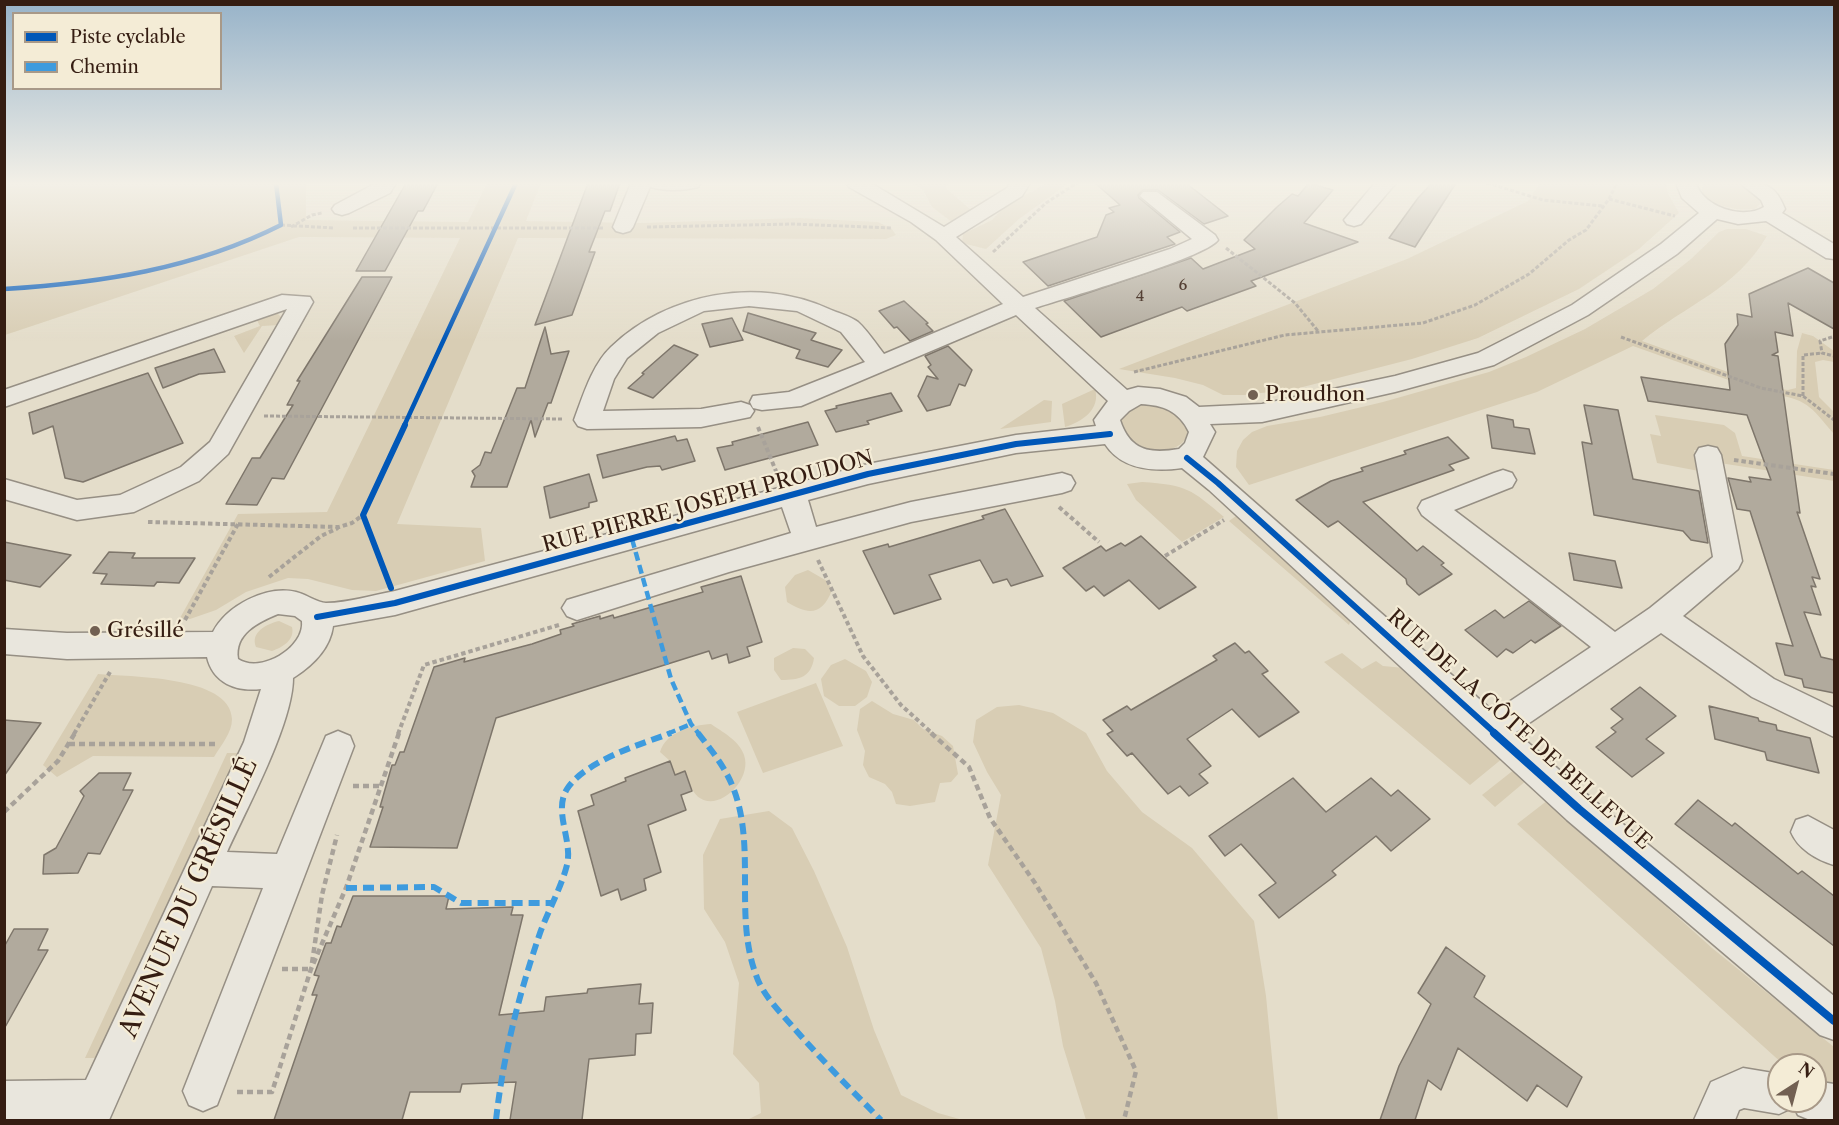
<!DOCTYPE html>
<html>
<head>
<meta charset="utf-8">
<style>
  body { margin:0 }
  #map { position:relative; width:1839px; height:1125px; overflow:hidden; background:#e4ddca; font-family:"Libre Caslon Text",serif }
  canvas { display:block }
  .frame { position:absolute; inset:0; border:6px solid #351d12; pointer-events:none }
  .legend { position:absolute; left:12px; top:12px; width:210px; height:78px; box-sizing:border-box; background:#f4ecd6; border:2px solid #a89988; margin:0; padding:8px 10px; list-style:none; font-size:18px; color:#351d12 }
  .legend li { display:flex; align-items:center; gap:12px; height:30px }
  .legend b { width:30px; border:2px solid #a89988 }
  .north { position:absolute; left:1767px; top:1053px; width:60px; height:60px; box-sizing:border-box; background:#f4ecd6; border:2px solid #a89988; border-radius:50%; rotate:36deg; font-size:16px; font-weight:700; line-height:24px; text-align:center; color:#351d12 }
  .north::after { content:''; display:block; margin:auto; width:21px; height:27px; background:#726052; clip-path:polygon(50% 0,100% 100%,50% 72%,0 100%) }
</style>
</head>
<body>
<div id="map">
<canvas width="1839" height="1125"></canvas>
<div class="frame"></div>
<ul class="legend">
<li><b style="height:8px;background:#0057b8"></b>Piste cyclable</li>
<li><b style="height:8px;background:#3e9bde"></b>Chemin</li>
</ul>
<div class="north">N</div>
</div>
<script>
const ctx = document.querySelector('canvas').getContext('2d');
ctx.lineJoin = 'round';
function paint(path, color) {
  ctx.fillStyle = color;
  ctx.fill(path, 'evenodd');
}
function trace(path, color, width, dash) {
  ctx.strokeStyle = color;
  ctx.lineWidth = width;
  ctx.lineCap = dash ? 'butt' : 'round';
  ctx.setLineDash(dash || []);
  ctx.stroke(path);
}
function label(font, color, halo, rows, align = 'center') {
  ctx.font = font + ' "Libre Caslon Text",serif';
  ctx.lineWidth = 4.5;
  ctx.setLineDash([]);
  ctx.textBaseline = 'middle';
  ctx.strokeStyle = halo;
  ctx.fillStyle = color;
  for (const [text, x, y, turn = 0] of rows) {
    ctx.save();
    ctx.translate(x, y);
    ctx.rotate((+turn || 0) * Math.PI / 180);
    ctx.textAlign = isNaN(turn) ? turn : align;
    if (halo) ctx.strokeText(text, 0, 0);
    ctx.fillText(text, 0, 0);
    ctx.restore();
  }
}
const green = new Path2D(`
  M5,183H306V220L468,222L487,183H541L526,221L640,223L799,218L878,222L892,229L896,235L886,239L518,238L397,524L481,528L485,561L376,591L352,590L308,579L288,578L246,592L216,610L190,619L180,618L238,514L327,512L460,238L299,237L5,335Z
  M911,183H948L946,188L972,211L953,223L932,207L923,190Z
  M1048,183H1069L1019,219L986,249L962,243L963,234L992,220L1006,205Z
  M1540,183H1665L1669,195L1679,213L1639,249L1579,289L1478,338L1412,359L1295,389L1244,395H1223L1203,385L1175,378L1119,369L1407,259L1528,201Z
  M1704,183C1722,183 1755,179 1762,202L1755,209C1736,211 1712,207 1701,190Z
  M1727,229H1746L1767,236C1735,290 1687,304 1642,341L1772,388L1788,390L1796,388L1797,351L1802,333L1813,336L1834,351V362L1823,360L1815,362L1819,397L1834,412V434C1810,406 1807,398 1768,394L1633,346L1537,392L1249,485L1236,467L1237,451L1243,440L1252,432L1267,426L1320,417L1383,402L1489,372L1526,357L1585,329L1653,289L1691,259L1719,232Z
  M276,312L282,318L279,325L262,326L244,353L234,336L260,326L254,315Z
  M1095,389C1101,409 1082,422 1065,427L1062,404Z
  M1044,400L1052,401L1051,422L1000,429Z
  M1144,405C1156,405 1171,407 1179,416C1211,450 1139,467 1123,428C1117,414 1133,408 1144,405Z
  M1655,415L1724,425L1735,433L1742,456L1834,470V481L1720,463L1718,454L1694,450L1699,471L1657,463L1650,434L1661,436Z
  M1142,482C1187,485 1191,489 1224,517L1182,542L1136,500L1127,484Z
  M1236,516L1351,620L1349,625L1229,521Z
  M808,570L827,581L832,590C822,616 808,615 787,602L785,587L795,575Z
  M279,621L292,627C295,640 283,647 272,651L256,647C250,632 267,624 279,621Z
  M793,648L805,649L814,658C811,677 800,680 781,680L774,670V658Z
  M1342,653L1362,669L1376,661L1383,666L1404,668L1503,758L1470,785L1324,662Z
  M845,659L866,671L872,682L867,697L855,706H839L824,696L821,679L831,665Z
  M98,674C127,677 231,675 232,719C232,733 221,745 214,757L93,756L57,777L43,765Z
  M816,683L843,746L763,773L737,712Z
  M872,701L893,714L914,720L923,729L942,736L953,746L958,774L951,782L940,783L935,802L910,806L896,804L892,792L885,784L869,777L863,765L865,751L857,730L860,709Z
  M1019,705L1053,713L1086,733L1107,771L1142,812L1192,848L1254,921L1266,996L1278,1120H1086L1063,1046L1055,1001L1041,948L988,865L1001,795L987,772L973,742L976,720L997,707Z
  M711,724C722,732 739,740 744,755C754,783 709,821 692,789C689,784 687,777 685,771L675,775L670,761L660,752C666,732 692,725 711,724Z
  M227,753H243L104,1058H85Z
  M1515,769L1527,780L1495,807L1482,795Z
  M1548,800L1712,948L1834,1047V1085L1815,1084V1065H1784L1517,824Z
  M769,811L792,828L814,871L847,947L874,1030L901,1095L938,1113L963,1120H747L761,1113L759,1083L733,1054L739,983L725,942L704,909L703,855L720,819Z`);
const building = new Path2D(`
  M406,183H438L423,211H418L385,271H356Z
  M588,183H620L610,211H605L589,252H595L572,315L535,325Z
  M1095,183H1186L1228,216L1204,224L1158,190H1143L1138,195L1139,198L1180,232L1167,237L1175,244L1048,286L1023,262L1097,237L1106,215L1114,212L1109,208L1120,205Z
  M1309,183L1333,190L1304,223L1358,242L1251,281L1256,286L1187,311L1182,307L1101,337L1064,301L1191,258L1203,269L1255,249L1244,240L1277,207L1292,194L1298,196Z
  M1432,183H1456L1415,247L1389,238L1418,198Z
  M1808,268L1834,283V329L1788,303L1793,336L1775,332L1778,352L1772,355L1778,356L1800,513L1797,512L1820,579L1812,577L1816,587L1811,586L1821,615L1804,612L1821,657L1834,660V693L1804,687L1802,679L1785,675L1776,643L1793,646L1750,511L1737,509L1728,478L1751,482L1749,477L1771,480L1747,415L1648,401L1641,377L1730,390L1725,344L1738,325L1737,314L1752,317L1749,294Z
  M362,277H392L284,479L272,478L257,505L226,504L252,458H260L293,405H287L300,381H297Z
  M904,301L928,323L926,324L933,331L910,341L897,327L894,328L879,311Z
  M748,313L816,333L811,340L842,350L828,367L796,358L800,350L743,331Z
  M732,318L743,340L710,347L702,324Z
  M545,327L551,354L569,351L551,403H548L535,437L531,420L507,487H471L475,476L472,471L480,465L485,452L491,453L517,388H525Z
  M674,345L698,355L653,398L628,388L644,374L642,373Z
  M948,346L972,370L965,386L959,384L950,405L927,411L918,396L927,376L938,379L928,367L931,365L925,356Z
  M214,349L225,372L199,374L163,388L155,368Z
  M148,373L183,443L83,482L65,478L53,426L33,434L29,413Z
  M891,393L902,411L867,421L869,424L836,432L825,411L837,408L836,406Z
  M1584,405L1618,410L1633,479L1699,491L1708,543L1691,540L1683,531L1594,515L1582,442L1592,444Z
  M1487,415L1513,420L1514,427L1529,429L1535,454L1492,448Z
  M808,422L818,445L725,470L717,448L733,445L732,442Z
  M675,436L677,441L687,439L695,461L662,470L660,466L647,467L603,478L597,455Z
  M1448,437L1469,458L1449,465L1454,470L1363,502L1417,551L1423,546L1444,563L1441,565L1452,574L1419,595L1407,584L1406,579L1338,521L1328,527L1296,500L1331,481L1363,471L1361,468L1406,454L1404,451Z
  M589,474L597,501L589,503V507L550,518L544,487Z
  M1005,509L1043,576L1011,586L1007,579L993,583L980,560L929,575L941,599L894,614L863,551L888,544L889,547L984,519L982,516Z
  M1141,536L1196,587L1159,609L1129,580L1104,596L1094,586L1086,591L1063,568L1101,546L1106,551L1121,543L1125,546Z
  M4,542L30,547L71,555L40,587L4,580Z
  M109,552L135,553L132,558H195L179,583L157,582L154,586L101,584L107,574L93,573Z
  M1569,553L1615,561L1622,588L1574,580Z
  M741,576L762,642L747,647L750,656L729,663L727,654L712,659L709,651L496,718L457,848L370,847L383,807H380L392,765H395L400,752H404L434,667L465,658L464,662L532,644L561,634L560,630L574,626L572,624L600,616V619L613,615L614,618L703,592L701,587Z
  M1529,601L1561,626L1535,643L1531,640L1513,653L1506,649L1497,657L1465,630L1495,610L1504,618Z
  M1235,643L1245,653L1249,651L1268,671L1262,674L1299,712L1259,737L1232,709L1187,739L1211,766L1199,774L1208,783L1189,796L1180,786L1168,794L1132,753L1127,756L1107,734L1113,731L1103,720L1127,706L1131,710L1217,660L1213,656Z
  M1640,687L1676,716L1646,739L1664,753L1632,777L1596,747L1616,732L1611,728L1623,719L1611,709Z
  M1709,706L1758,718L1759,721L1776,725L1777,730L1810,738L1819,773L1767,760L1765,752L1715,739Z
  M4,720L41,723L4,776Z
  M670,761L675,775L685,771L692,791L681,795L686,810L648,825L661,872L644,879L646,890L621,900L618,889L601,896L578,811L594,805L591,795L626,781L625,778Z
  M99,773H131L123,790H133L100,854L88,853L78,873L43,874L44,855L56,848L84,796L80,791Z
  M1293,778L1326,812L1371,778L1391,796L1398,790L1430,819L1391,851L1376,836L1332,871L1336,875L1279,918L1259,895L1276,883L1241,844L1225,856L1209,836Z
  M1698,800L1732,826L1735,823L1798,874L1802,871L1834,896V946L1675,824Z
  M353,896H449L446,909L513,907L511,915H523L499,1015L544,1011L546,997L587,993L588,989L641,984L639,1004L653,1003L651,1033L636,1034L635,1055L589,1059L582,1120H510L516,1082L462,1084L460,1092H410L402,1120H274L317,995H312L319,976L314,975L326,943H331L337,926L341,927Z
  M14,929H48L38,950H48L4,1029V947Z
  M1446,947L1485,976L1474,997L1582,1077L1567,1107L1537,1085L1527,1101L1458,1048L1441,1090L1428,1080L1415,1120H1380L1399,1066L1431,1004L1418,993Z`);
const pathFar2 = new Path2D(`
  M1487,183L1543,200L1602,206
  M1609,199L1675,216
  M281,225L334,228
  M291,227L312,215L322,213
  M647,227L793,224L891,228
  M353,228H604
  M1226,248L1295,303L1318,331
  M993,252L1046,203L1077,183
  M1621,337L1761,388L1803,396L1834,420
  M1832,337L1820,341L1822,353L1834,356
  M1134,372L1285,335L1423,323L1475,305L1529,274L1569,240L1586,230L1609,199L1617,183
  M1803,396V355L1822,353
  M264,416L563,419`);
const pathFar1 = new Path2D(`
  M758,427L778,476
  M1734,460L1834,474
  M1059,507L1099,542
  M148,522L339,527L352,523L363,515
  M1165,556L1224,520
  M818,560L863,656L901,705L933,734
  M269,577L321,536L338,528
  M185,620L238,524
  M74,734L110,672
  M398,734L424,665L559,625`);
const path = new Path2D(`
  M931,733L969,767L990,818L1035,883L1096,983L1136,1071L1124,1120
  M69,744H219
  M353,786H379
  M4,812L58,761L75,733
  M312,963L322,895L337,835
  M282,969H311
  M237,1092H272L311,969L346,888L399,733`);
const minor = new Path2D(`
  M376,183H396L390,193L349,213L342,215L335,213L332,209L335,205Z
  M631,183H701L698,187C684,191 663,191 650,187L633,227L630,231L623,233L616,231L613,227Z
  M846,183H871L944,227L1007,188L1010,183H1030L1022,196L956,237L1023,297L1170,249L1192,239L1140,196L1143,192H1157L1215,235L1218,240C1205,258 1065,298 1035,308L1127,390L1138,387L1160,389L1186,397L1199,407L1262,404L1395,376L1478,353L1572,305L1661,244L1699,213L1682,198L1676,183H1696C1703,207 1743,220 1764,207L1761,200L1740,183C1766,183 1775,184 1785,209L1782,213L1834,244V259L1826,258L1766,221L1738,224L1717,219L1677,254L1588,315L1494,365L1395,392L1262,422L1210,424L1215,432L1203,457L1494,712L1591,647L1422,515L1418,508L1422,501L1494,473L1503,470L1512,473L1516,480L1512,487L1454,510L1615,632L1650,608L1713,557L1695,455L1699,448L1708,446L1717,448L1721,455L1742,561L1738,569L1683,616L1774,679L1834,708V737L1752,697L1661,633L1516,732L1591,798L1834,996V1040L1820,1035L1567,820L1209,490L1182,468C1153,472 1122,470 1105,444L1016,453L868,484L808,500L816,527L911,502L1062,473L1071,476L1075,483L1071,490L1062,493L911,522L729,572L577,620L567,616L562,608L567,600L791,533L782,507L395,615L333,626C330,649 312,666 293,678C293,723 247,808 227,852L277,854L326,736L338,731L350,736L354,746L217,1105L203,1111L189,1105L183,1091L263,888L212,886L109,1120H4V1081L86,1080L244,742L261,689C236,692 213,683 207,657L67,659L4,654V629L67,633L213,632C227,605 267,585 296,592C305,594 318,603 326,603C348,603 373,595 395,591L868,464L1016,435L1096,426L1094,420L1108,401L1016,315L801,406L762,410L753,408L750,402L753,396L789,392L865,362L841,332L797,311L749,306L704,311L658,333L627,358L614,379L603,411L701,409L741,402L750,405L754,411L750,417L701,427L587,429L578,426L574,420C583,396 592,365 611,347C667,293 758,276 829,309C838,313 850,316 858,322C868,331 876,344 884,354L1003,304L936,240L911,222L849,187ZM1141,404C1163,405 1179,411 1189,432L1185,443L1179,449C1150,454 1130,451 1120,420L1129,411ZM278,614L295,616L302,621C305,648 260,674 238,659C234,634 258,622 278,614Z
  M1375,183H1396L1361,224L1354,226L1347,224L1344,220Z
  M282,295L310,297L313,302L228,454L199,481L134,512L77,520L4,499V479L77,500L120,495L181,467L210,442L287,309L4,407V390Z
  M1808,816L1834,830V865C1817,860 1798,849 1791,832L1796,820Z
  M1743,1068L1779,1074V1101H1815V1081L1834,1084V1120H1810L1798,1115L1794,1107L1779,1114L1744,1108L1739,1110L1735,1120H1694L1711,1082Z`);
const quietFar1 = new Path2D(`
  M632,539L671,679L691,724L699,734
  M667,734L691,724`);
const quiet = new Path2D(`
  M698,733C712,751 726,768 734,790C756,849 734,916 756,975C762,994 780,1012 793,1027C821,1059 851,1090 881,1120
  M346,888L434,887L461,903H551
  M496,1120C503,1056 519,994 540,933C548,911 561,888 567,865C573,841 553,811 567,789C585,761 641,744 671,733`);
const cyclewayFar2 = new Path2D(`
  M4,289C100,283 194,269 281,225L276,183
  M404,426L516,183`);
const cyclewayFar1 = new Path2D(`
  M1187,458L1218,483L1496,734
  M391,588L363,515L405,425
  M317,617L395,603L868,474L1016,444L1110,434`);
const cycleway = new Path2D(`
  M1494,733L1579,809L1834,1021`);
const markers = [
  [1253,395,6,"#726052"],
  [95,631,6,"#726052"]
];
const farNumbernames = [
  ["6",1183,286],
  ["4",1140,297]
];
const poiNames = [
  ["Proudhon",1265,395],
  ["Grésillé",107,631]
];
const streetNames = [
  ["RUE PIERRE JOSEPH PROUDON",708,502,-15],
  ["RUE DE LA CÔTE DE BELLEVUE",1519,730,42]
];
const nearStreetnames = [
  ["AVENUE DU GRÉSILLÉ",189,898,-66]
];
paint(green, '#d8cdb4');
paint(building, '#b1aa9d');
trace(building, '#7e766b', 1.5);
trace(minor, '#968f84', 3);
trace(pathFar2, '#a8a29a', 3, [4, 2]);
trace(pathFar1, '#a8a29a', 4, [4.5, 3]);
trace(path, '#a8a29a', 4.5, [6, 4]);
paint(minor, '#e9e6dd');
trace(quietFar1, '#3e9bde', 4.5, [9, 4.5]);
trace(quiet, '#3e9bde', 6, [11, 6]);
trace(cyclewayFar2, '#0057b8', 4.5);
trace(cyclewayFar1, '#0057b8', 6);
trace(cycleway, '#0057b8', 8);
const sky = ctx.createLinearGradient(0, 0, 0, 341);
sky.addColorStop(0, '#97b3c9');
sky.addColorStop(0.54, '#f3f0e7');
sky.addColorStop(1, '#f3f0e700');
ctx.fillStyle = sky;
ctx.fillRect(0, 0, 1839, 341);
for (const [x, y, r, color] of markers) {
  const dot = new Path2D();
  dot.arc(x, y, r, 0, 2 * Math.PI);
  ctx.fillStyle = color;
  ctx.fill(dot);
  trace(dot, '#f4ecd6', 2);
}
label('15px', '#544035', null, farNumbernames);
label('21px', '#351d12', '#f4ecd6', poiNames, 'left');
label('21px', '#351d12', '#f4ecd6', streetNames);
label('26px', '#351d12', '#f4ecd6', nearStreetnames);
</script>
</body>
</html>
